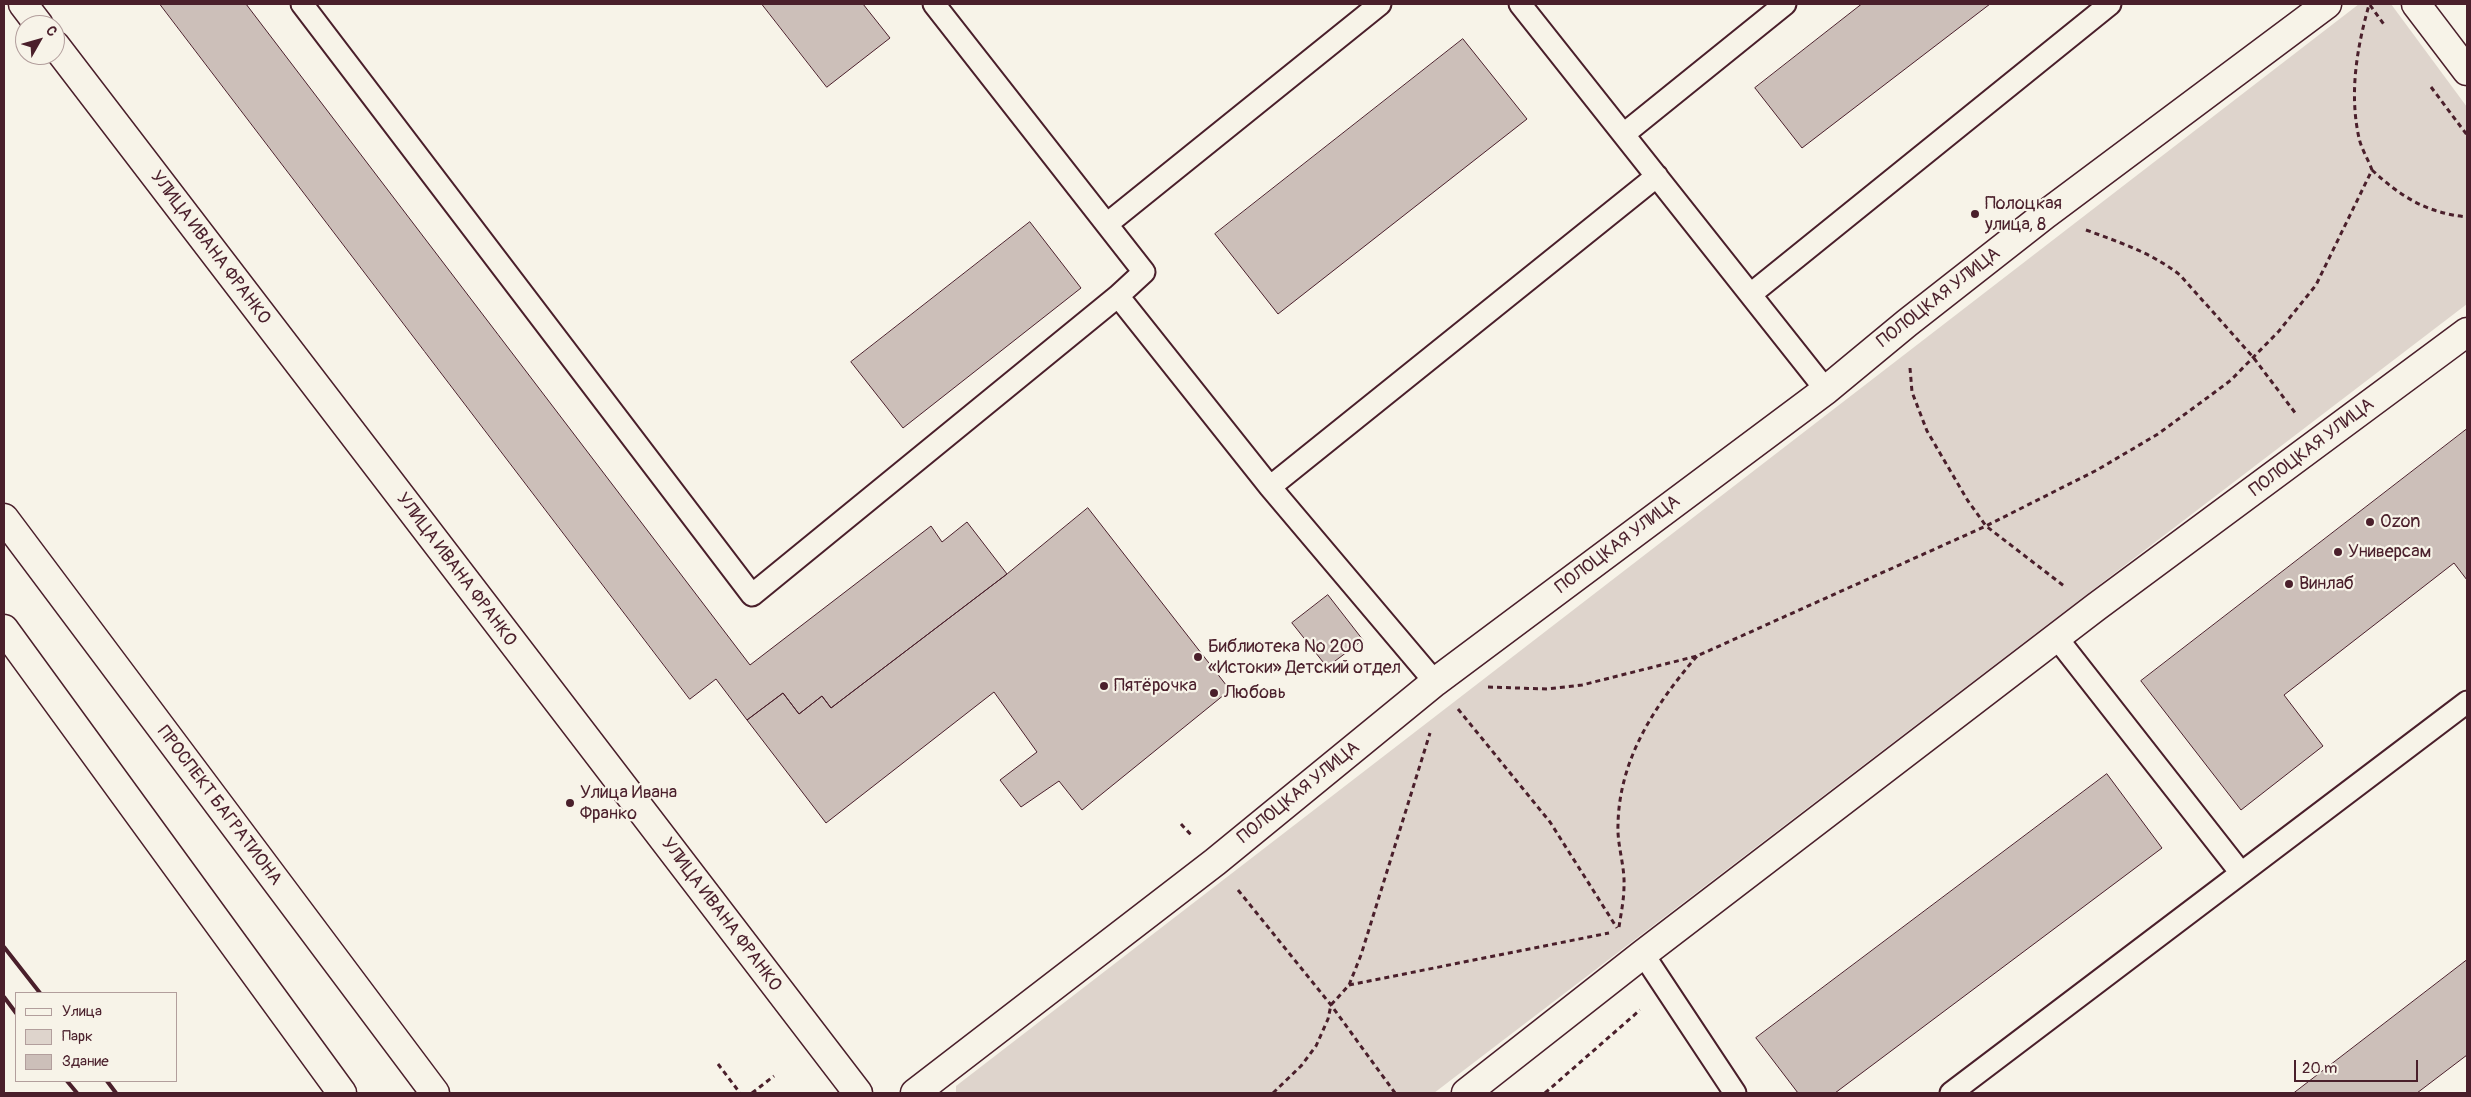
<!DOCTYPE html>
<html>
<head>
<meta charset="utf-8">
<style>
  body { margin:0 }
  #map { position:relative; width:2471px; height:1097px; overflow:hidden; background:#f7f3e8; font-family:Pangolin,sans-serif }
  canvas { display:block }
  .frame { position:absolute; inset:0; border:5px solid #4a1f2b; pointer-events:none }
  .legend { position:absolute; left:15px; top:992px; width:162px; height:90px; box-sizing:border-box; background:#f7f3e8; border:1px solid #b29e9c; margin:0; padding:6px 9px; list-style:none; font-size:15px; color:#4a1f2b }
  .legend li { display:flex; align-items:center; gap:10px; height:25px }
  .legend b { width:25px; border:1px solid #b29e9c }
  .north { position:absolute; left:15px; top:15px; width:50px; height:50px; box-sizing:border-box; background:#f7f3e8; border:1px solid #b29e9c; border-radius:50%; rotate:52deg; font-size:14px; font-weight:700; line-height:20px; text-align:center; color:#4a1f2b }
  .north::after { content:''; display:block; margin:auto; width:18px; height:22px; background:#4a1f2b; clip-path:polygon(50% 0,100% 100%,50% 72%,0 100%) }
  .scale { position:absolute; left:2294px; top:1060px; width:124px; height:22px; box-sizing:border-box; border:2px solid #4a1f2b; border-top:0; padding-left:6px; font-size:15px; line-height:18px; white-space:nowrap; color:#4a1f2b; -webkit-text-stroke:4px #f7f3e8; paint-order:stroke }
</style>
</head>
<body>
<div id="map">
<canvas width="2471" height="1097"></canvas>
<div class="frame"></div>
<ul class="legend">
<li><b style="height:6px;background:#f7f3e8"></b>Улица</li>
<li><b style="height:14px;background:#ded4cc"></b>Парк</li>
<li><b style="height:14px;background:#ccbfb9"></b>Здание</li>
</ul>
<div class="north">С</div>
<div class="scale">20 m</div>
</div>
<script>
const ctx = document.querySelector('canvas').getContext('2d');
ctx.lineJoin = 'round';
function paint(path, color) {
  ctx.fillStyle = color;
  ctx.fill(path, 'evenodd');
}
function trace(path, color, width, dash) {
  ctx.strokeStyle = color;
  ctx.lineWidth = width;
  ctx.lineCap = dash ? 'butt' : 'round';
  ctx.setLineDash(dash || []);
  ctx.stroke(path);
}
function label(font, color, halo, rows, align = 'center') {
  ctx.font = font + ' Pangolin,sans-serif';
  ctx.lineWidth = 4.5;
  ctx.setLineDash([]);
  ctx.textBaseline = 'middle';
  ctx.strokeStyle = halo;
  ctx.fillStyle = color;
  for (const [text, x, y, turn = 0] of rows) {
    ctx.save();
    ctx.translate(x, y);
    ctx.rotate((+turn || 0) * Math.PI / 180);
    ctx.textAlign = isNaN(turn) ? turn : align;
    if (halo) ctx.strokeText(text, 0, 0);
    ctx.fillText(text, 0, 0);
    ctx.restore();
  }
}
const green = new Path2D(`
  M2359,4H2391L2467,107V304L1434,1093H956V1086Z`);
const building = new Path2D(`
  M160,4H246L750,665L931,526L942,542L967,522L1007,574L831,708L822,696L799,714L783,693L747,720L716,679L690,699Z
  M762,4H863L890,38L827,87Z
  M1862,4H1990L1802,148L1755,88Z
  M1463,39L1527,119L1278,314L1215,234Z
  M1030,222L1081,288L903,428L851,362Z
  M2467,429V580L2454,563L2284,695L2323,746L2241,810L2141,681Z
  M1088,508L1230,690L1082,810L1059,781L1021,807L1000,780L1037,752L994,692L826,823L747,720L783,693L799,714L822,696L831,708L1007,574Z
  M1328,595L1363,640L1327,667L1292,623Z
  M2107,774L2162,848L1835,1093H1798L1756,1038Z
  M2467,960V1055L2417,1093H2294Z`);
const path = new Path2D(`
  M2370,5L2385,26
  M2431,87L2467,135
  M2372,170C2401,197 2427,213 2467,217
  M2086,230C2119,242 2152,253 2180,275L2253,357L2296,414
  M1910,368L1912,392L1927,431L1968,501L1986,526L2064,586
  M1488,687L1547,689L1582,685L1697,656L1986,526L2097,470L2158,434L2211,395L2231,380L2279,331L2316,285L2372,170C2368,159 2361,148 2359,138C2349,93 2357,47 2369,5
  M1458,709L1550,822L1617,928
  M1181,824L1192,836
  M1238,890L1331,1005L1395,1093
  M1619,927C1621,914 1624,899 1624,886C1625,866 1617,845 1618,825C1619,759 1655,705 1697,656
  M1349,985L1609,933
  M718,1064L740,1093
  M752,1093L774,1076
  M1273,1093L1301,1066L1316,1046L1328,1019L1331,1005L1349,985L1361,955L1430,733
  M1545,1093L1640,1010`);
const service = new Path2D(`
  M302,4L752,595L1118,296
  M934,4L1144,272L1118,296L1270,487L1435,682
  M1520,4L1826,390
  M1624,134L1785,4
  M1107,224L1380,4
  M1751,294L2110,4
  M1270,487L1657,176
  M2056,637L2241,873
  M1643,954L1735,1093
  M1951,1093L2467,702`);
const minor = new Path2D(`
  M2416,4L2467,71
  M915,1093L1215,862L1435,682L1826,390L1907,323L2046,214L2327,4
  M1466,1093L1643,954L2096,607L2467,332`);
const tertiary = new Path2D(`
  M23,4L39,25
  M55,45L858,1093`);
const primary = new Path2D(`
  M4,518L435,1093
  M4,629L342,1093`);
const rail = new Path2D(`
  M4,947L40,993
  M4,997L16,1013
  M67,1081L77,1093
  M107,1081L116,1093`);
const markers = [
  [1975,214,5,"#4a1f2b"],
  [2370,522,5,"#4a1f2b"],
  [2338,552,5,"#4a1f2b"],
  [2289,584,5,"#4a1f2b"],
  [1198,657,5,"#4a1f2b"],
  [1104,686,5,"#4a1f2b"],
  [1214,693,5,"#4a1f2b"],
  [570,803,5,"#4a1f2b"]
];
const poiNames = [
  ["Полоцкая",1985,204],
  ["улица, 8",1985,225],
  ["Ozon",2380,522],
  ["Универсам",2348,552],
  ["Винлаб",2299,584],
  ["Библиотека № 200",1208,647],
  ["«Истоки» Детский отдел",1208,668],
  ["Пятёрочка",1114,686],
  ["Любовь",1224,693],
  ["Улица Ивана",580,793],
  ["Франко",580,814]
];
const streetNames = [
  ["УЛИЦА ИВАНА ФРАНКО",210,248,53],
  ["ПОЛОЦКАЯ УЛИЦА",1939,298,-38],
  ["ПОЛОЦКАЯ УЛИЦА",2312,448,-37],
  ["ПОЛОЦКАЯ УЛИЦА",1618,545,-37],
  ["УЛИЦА ИВАНА ФРАНКО",456,570,53],
  ["ПОЛОЦКАЯ УЛИЦА",1299,793,-39],
  ["ПРОСПЕКТ БАГРАТИОНА",219,806,53],
  ["УЛИЦА ИВАНА ФРАНКО",721,915,53]
];
paint(green, '#ded4cc');
paint(building, '#ccbfb9');
trace(building, '#4a1f2b', 1);
trace(service, '#4a1f2b', 25);
trace(minor, '#4a1f2b', 31);
trace(tertiary, '#4a1f2b', 31);
trace(primary, '#4a1f2b', 31);
trace(path, '#4a1f2b', 3, [5, 4]);
trace(service, '#f7f3e8', 21);
trace(minor, '#f7f3e8', 28);
trace(tertiary, '#f7f3e8', 28);
trace(primary, '#f7f3e8', 28);
trace(rail, '#4a1f2b', 4);
for (const [x, y, r, color] of markers) {
  const dot = new Path2D();
  dot.arc(x, y, r, 0, 2 * Math.PI);
  ctx.fillStyle = color;
  ctx.fill(dot);
  trace(dot, '#f7f3e8', 2);
}
label('18px', '#4a1f2b', '#f7f3e8', poiNames, 'left');
label('18px', '#4a1f2b', '#f7f3e8', streetNames);
</script>
</body>
</html>
